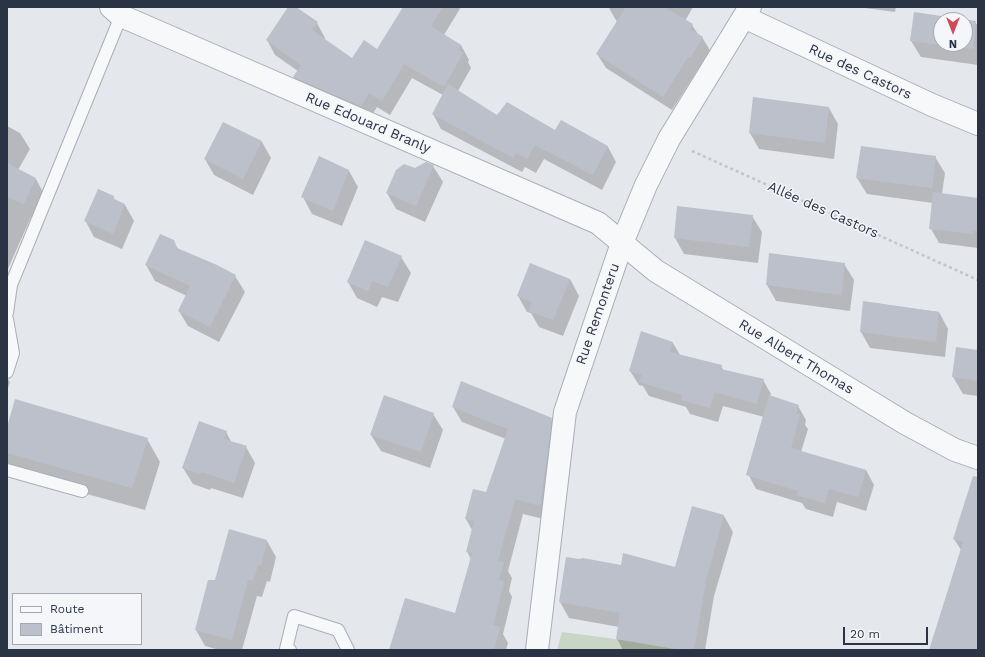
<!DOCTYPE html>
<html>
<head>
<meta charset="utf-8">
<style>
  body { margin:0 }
  #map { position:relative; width:985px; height:657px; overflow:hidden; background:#e4e7ec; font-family:"Work Sans",sans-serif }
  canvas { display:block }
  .frame { position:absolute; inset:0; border:8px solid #2b3445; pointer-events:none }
  .legend { position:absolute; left:12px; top:593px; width:130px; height:52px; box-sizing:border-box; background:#f4f6f9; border:1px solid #a4a8b1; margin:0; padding:5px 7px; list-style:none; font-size:12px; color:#2b3445 }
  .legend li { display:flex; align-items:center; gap:8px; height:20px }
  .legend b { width:20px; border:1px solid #a4a8b1 }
  .north { position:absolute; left:933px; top:12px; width:40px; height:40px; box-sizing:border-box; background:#f4f6f9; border:1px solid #a4a8b1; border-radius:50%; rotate:180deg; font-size:11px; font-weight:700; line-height:16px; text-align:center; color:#2b3445 }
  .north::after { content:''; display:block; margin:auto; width:14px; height:18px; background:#d1495b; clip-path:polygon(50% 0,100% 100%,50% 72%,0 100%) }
  .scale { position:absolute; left:843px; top:627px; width:85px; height:18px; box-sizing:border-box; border:2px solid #2b3445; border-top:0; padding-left:5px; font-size:12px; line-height:14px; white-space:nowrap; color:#2b3445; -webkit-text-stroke:3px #f4f6f9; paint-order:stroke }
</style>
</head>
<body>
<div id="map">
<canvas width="985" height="657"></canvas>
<div class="frame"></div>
<ul class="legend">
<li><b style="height:5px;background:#f7f8fa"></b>Route</li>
<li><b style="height:11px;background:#bbc0ca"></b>Bâtiment</li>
</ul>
<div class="north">N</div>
<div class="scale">20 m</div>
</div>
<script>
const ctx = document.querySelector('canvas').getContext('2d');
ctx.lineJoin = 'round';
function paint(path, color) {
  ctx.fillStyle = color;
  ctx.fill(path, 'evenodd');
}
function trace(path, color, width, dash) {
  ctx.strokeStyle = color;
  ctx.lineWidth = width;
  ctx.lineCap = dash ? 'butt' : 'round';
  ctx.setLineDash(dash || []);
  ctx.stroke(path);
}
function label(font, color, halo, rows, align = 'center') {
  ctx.font = font + ' "Work Sans",sans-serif';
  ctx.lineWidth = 3;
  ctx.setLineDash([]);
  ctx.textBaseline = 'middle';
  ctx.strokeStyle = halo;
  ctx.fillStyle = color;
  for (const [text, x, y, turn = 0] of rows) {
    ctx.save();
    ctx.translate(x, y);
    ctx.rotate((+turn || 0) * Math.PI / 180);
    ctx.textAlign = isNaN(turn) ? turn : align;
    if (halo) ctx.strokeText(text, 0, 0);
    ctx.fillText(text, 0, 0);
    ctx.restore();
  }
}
const green = new Path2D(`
  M562,632L623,640L681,650H557Z`);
const shadow = new Path2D(`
  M290,7H294L317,23L325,38L324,40L353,60L378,51L404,7H461L444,35L461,45L469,60L468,62L471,68L458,91L498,117L556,131L561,121L608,147L616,162L602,190L544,159L536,173L525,167L522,172L441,129L433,114L443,95L412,78L390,115L377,107L369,120L302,91L294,77L298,71L275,55L267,40Z
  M609,7H693L685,21L692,25L698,34L702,37L711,52L698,72L697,71L672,110L606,68L597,54L617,22L609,8Z
  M857,7H896L895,12Z
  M915,13L965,20H941V44H965V20L975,22L978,26V65L921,57L911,41Z
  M829,108L838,124L834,159L759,149L750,133Z
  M223,123L262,142L271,158L253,195L214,175L205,159Z
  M7,126L20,133L30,149L18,170L36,179L44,194L33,218L31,217L7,271Z
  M319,157L349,171L358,187L342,226L312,214L303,197Z
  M935,157L945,173L942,194L978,199V248L939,243L930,227L933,203L867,194L857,178Z
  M433,166L443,182L425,222L396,209L387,193L415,169Z
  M113,197L115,200L125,205L134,221L122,249L94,237L85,220Z
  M752,216L762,232L758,263L684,254L675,238Z
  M173,241L179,250L235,276L245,292L219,342L188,326L179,311L187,296L155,281L146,265Z
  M770,254L844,264L854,280L850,311L776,301L767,285Z
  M401,257L411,273L398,302L382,297L377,307L357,298L348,282Z
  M570,279L579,296L563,336L539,327L531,313L527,312L518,296Z
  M864,302L939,312L948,329L945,357L870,348L861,332Z
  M673,343L680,355L721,366L724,371L763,380L771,394L770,397L798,406L806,420L805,425L808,429L801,452L866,470L874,485L866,511L837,502L833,517L806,509L802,503L756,489L748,474L764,417L723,406L718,422L690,414L686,407L649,396L643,386L639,385L630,371Z
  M957,348L978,351V396L963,394L953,377Z
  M7,378L10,382L7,391Z
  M453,407L551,419L560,434L548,520L523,514L508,571L512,578L509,591L512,597L503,634L508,643L506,650H390L456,615L471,560L467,551L472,530L466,519L487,493L506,439L462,422Z
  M433,414L443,430L430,468L381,451L371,435Z
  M7,430L147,439L160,462L145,510L14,474L7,461Z
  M226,432L232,443L246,447L255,463L243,498L211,488L210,490L193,484L183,468Z
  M978,502V650H930L961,550L954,539Z
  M692,508L724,516L733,532L714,596L705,650H623L617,639L619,627L569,618L560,602L579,560L621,566L675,568Z
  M267,541L276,557L270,582L267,581L262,597L257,596L242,650H220L205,646L196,630L215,581Z`);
const building = new Path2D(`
  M288,7H296L318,22L312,30L352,58L364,40L377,49L403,7H443L431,26L461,45L458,50L463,53L444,87L404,64L382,101L369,93L361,106L293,77L301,65L266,40Z
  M626,7H664L693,24L690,29L703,37L690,58L688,57L663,97L596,54Z
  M914,12L976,21L973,49L910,41ZM941,20H965V44H941Z
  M448,84L497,115L507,102L555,130L561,120L608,146L593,175L535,145L527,159L516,153L513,158L432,114Z
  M753,97L829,107L825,143L749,133Z
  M223,122L262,141L243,179L204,159Z
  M861,146L936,156L932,188L856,178Z
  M319,156L349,170L333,211L301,197Z
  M426,162L434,165L416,206L386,193L396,170L404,164L415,168Z
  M7,163L36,178L24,204L7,197Z
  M98,189L114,196V199L125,204L113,234L84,221Z
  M933,192L978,198V231L973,230V234L929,229Z
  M677,206L753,215L749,247L674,238Z
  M160,234L174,240L177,248L217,265L236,275L210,327L178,311L190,286L145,265Z
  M365,240L402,256L388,287L373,281L368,291L347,282Z
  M769,253L845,263L841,295L766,285Z
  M530,263L570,279L553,320L528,311L532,302L517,296Z
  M863,301L939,312L936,342L860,332Z
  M641,331L673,342L670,352L722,365L721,369L764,379L757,404L715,392L710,408L681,400L682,395L639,382L642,375L629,371Z
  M956,347L978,350V381L952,377Z
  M461,381L552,418L540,506L515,499L498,561L504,562L499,580L504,581L493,625L500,627L494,650H389L405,598L455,613L472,553L466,552L474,521L465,519L473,489L486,492L508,429L452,407Z
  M384,395L434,413L421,452L370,435Z
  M769,395L799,405L796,414H800L791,448L866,470L858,497L829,489L825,503L796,495L798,491L746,475Z
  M15,399L148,438L132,488L7,453V427Z
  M199,421L227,431L224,439L247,446L234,483L202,472L200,474L182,468Z
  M973,476L978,477V650H929L963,542L953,539Z
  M692,506L724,515L706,580L694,650H681L616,639L620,613L559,602L566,557L579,559L583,558L621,565L623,553L675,567Z
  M229,529L267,540L261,566L258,565L253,581L248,580L232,640L195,630L208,580H215Z`);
const path = new Path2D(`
  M692,151L978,280`);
const service = new Path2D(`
  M7,313L11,285L121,16
  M7,319L13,353L7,372
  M7,470L82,491
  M290,650L286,649L294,616L338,630L348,650`);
const minor = new Path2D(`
  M111,7L121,16L133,21L598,223L656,271L905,423L955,450L978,458
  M744,17L932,105L978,124
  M537,650L565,412L622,243L646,185L669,139L750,7`);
const streetNames = [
  ["Rue des Castors",860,72,25],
  ["Rue Edouard Branly",368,123,23],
  ["Allée des Castors",823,210,24],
  ["Rue Remonteru",598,314,-71],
  ["Rue Albert Thomas",796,357,31]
];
paint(green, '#c9d6c5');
paint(shadow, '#0003');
paint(building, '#bbc0ca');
trace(service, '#a9aeb7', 14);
trace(minor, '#a9aeb7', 24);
trace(path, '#c2c5cb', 2.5, [3, 3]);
trace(service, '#f7f8fa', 12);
trace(minor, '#f7f8fa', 22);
label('14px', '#2b3445', '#f4f6f9', streetNames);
</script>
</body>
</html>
